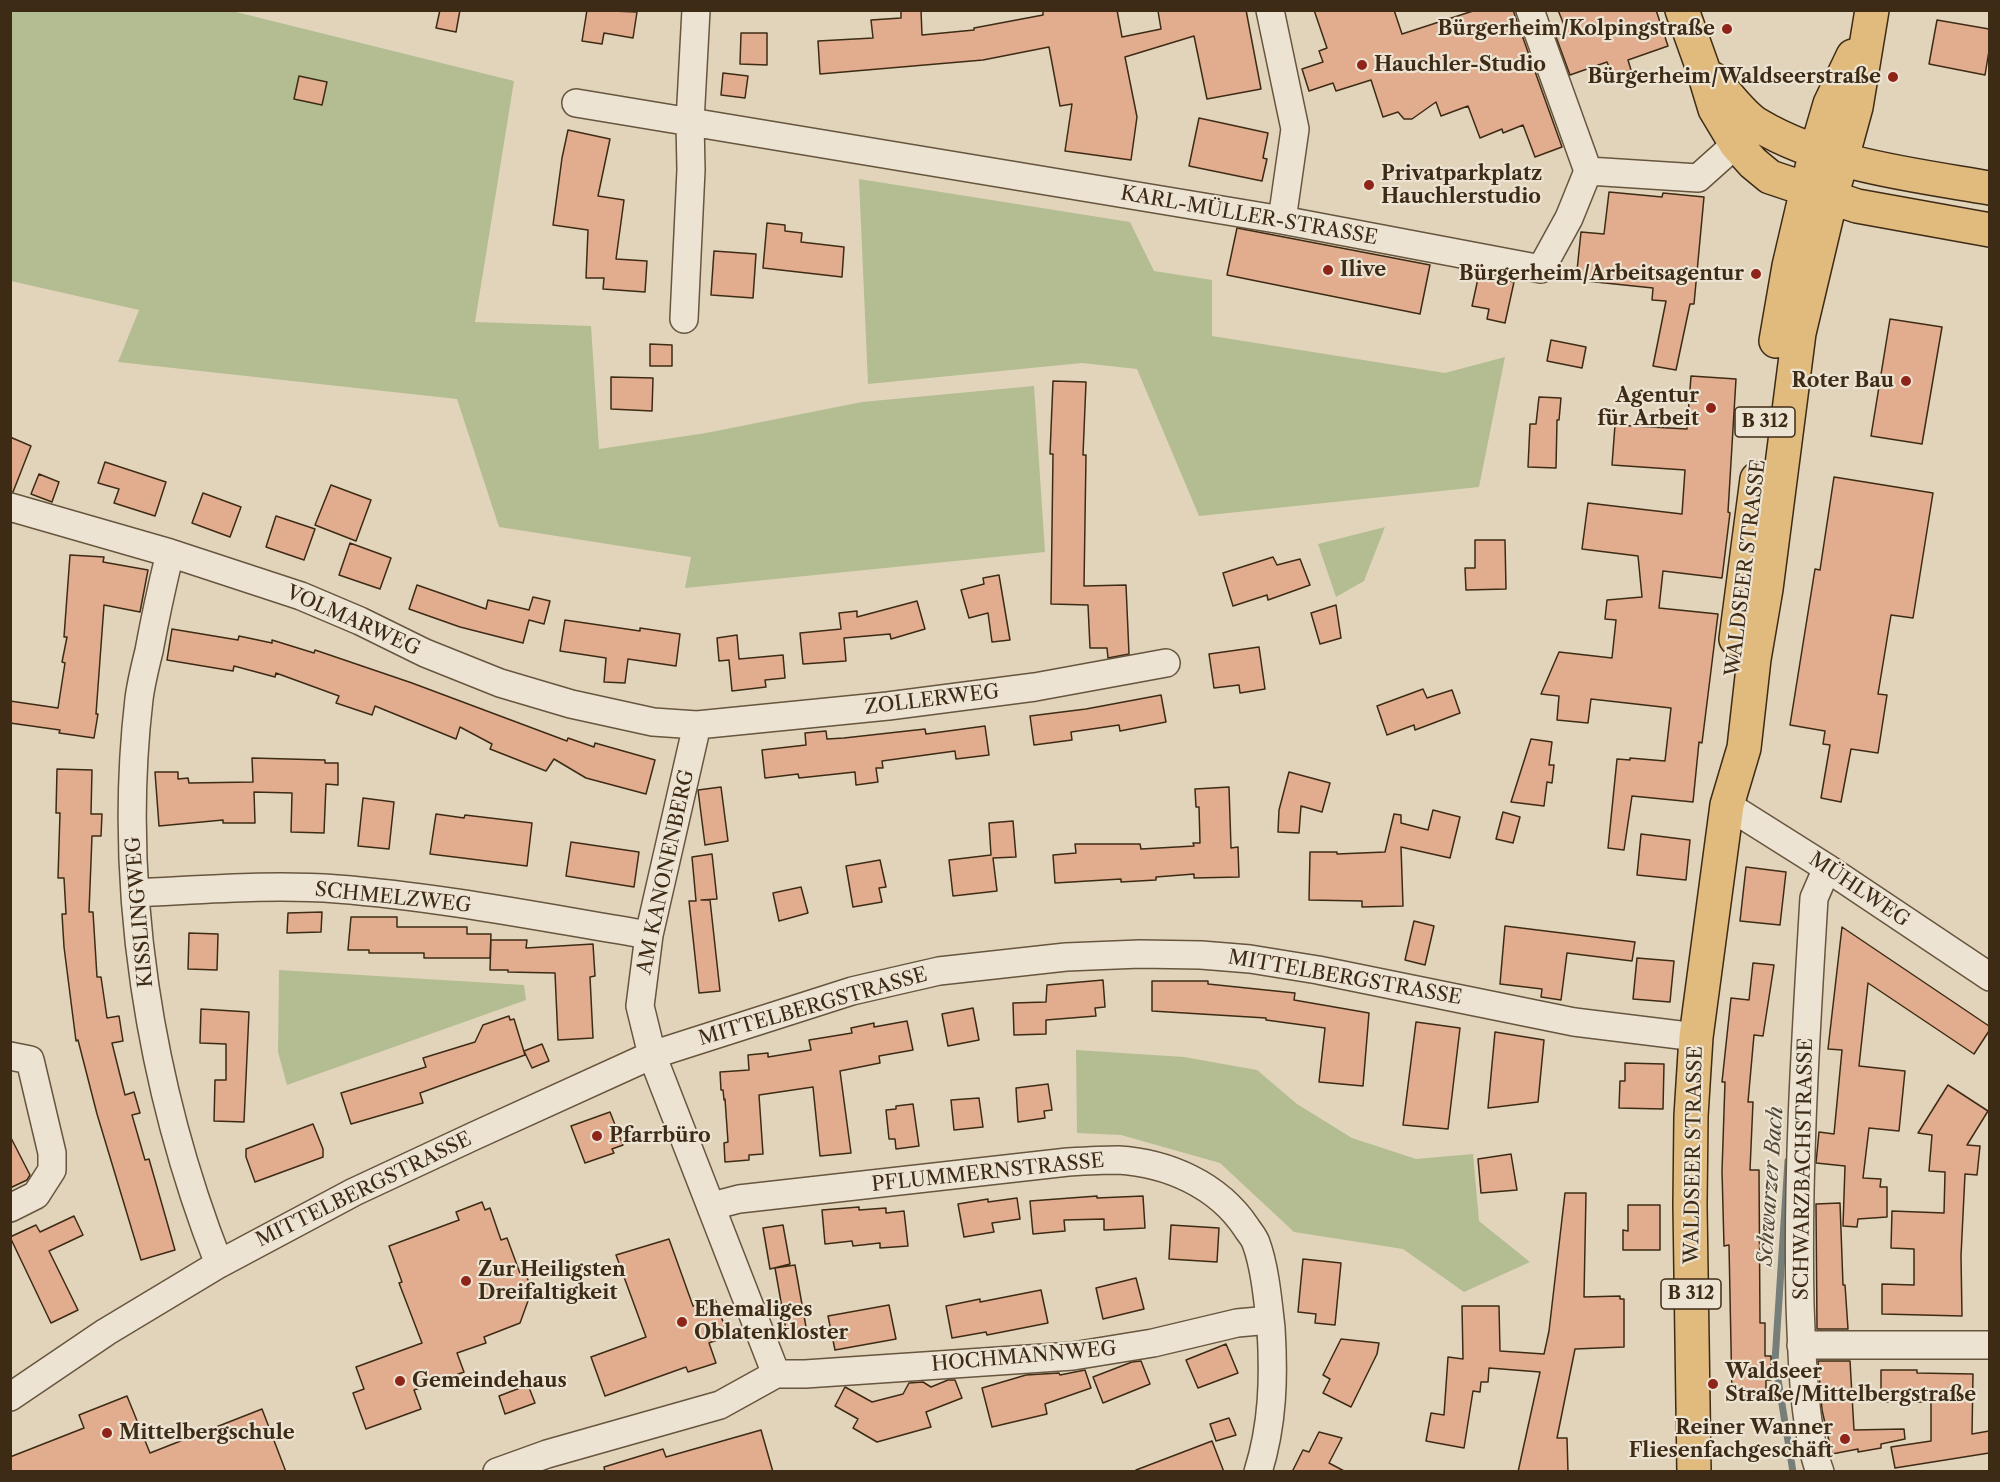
<!DOCTYPE html>
<html>
<head>
<meta charset="utf-8">
<style>
  body { margin:0 }
  #map { position:relative; width:2000px; height:1482px; overflow:hidden; background:#e2d4bb; font-family:"Libre Caslon Text",serif }
  canvas { display:block }
  .frame { position:absolute; inset:0; border:12px solid #3e2b15; pointer-events:none }
</style>
</head>
<body>
<div id="map">
<canvas width="2000" height="1482"></canvas>
<div class="frame"></div>
</div>
<script>
const ctx = document.querySelector('canvas').getContext('2d');
ctx.lineJoin = 'round';
function paint(path, color) {
  ctx.fillStyle = color;
  ctx.fill(path, 'evenodd');
}
function trace(path, color, width, dash) {
  ctx.strokeStyle = color;
  ctx.lineWidth = width;
  ctx.lineCap = dash ? 'butt' : 'round';
  ctx.setLineDash(dash || []);
  ctx.stroke(path);
}
function label(font, color, halo, rows, align = 'center') {
  ctx.font = font + ' "Libre Caslon Text",serif';
  ctx.lineWidth = 4.5;
  ctx.setLineDash([]);
  ctx.textBaseline = 'middle';
  ctx.strokeStyle = halo;
  ctx.fillStyle = color;
  for (const [text, x, y, turn = 0] of rows) {
    ctx.save();
    ctx.translate(x, y);
    ctx.rotate((+turn || 0) * Math.PI / 180);
    ctx.textAlign = isNaN(turn) ? turn : align;
    if (halo) ctx.strokeText(text, 0, 0);
    ctx.fillText(text, 0, 0);
    ctx.restore();
  }
}
const green = new Path2D(`
  M11,11H232L514,81L475,322L591,326L599,449L706,433L862,402L1034,386L1045,552L685,588L691,557L499,527L457,399L118,362L139,310L11,281Z
  M859,179L1130,222L1154,271L1212,280V336L1445,373L1505,357L1479,487L1199,516L1137,369L1082,363L868,384Z
  M1385,527L1364,581L1336,597L1318,544Z
  M279,970L524,985L526,1000L287,1085L278,1052Z
  M1076,1050L1184,1057L1257,1070L1297,1104L1352,1138L1416,1159L1473,1154L1479,1221L1530,1262L1464,1292L1403,1249L1294,1232L1220,1163L1121,1135L1077,1133Z`);
const stream = new Path2D(`
  M1788,1161L1775,1361L1793,1472`);
const building = new Path2D(`
  M440,10H460L456,32L436,28Z
  M587,10L637,12L633,38L604,33L602,44L582,41Z
  M901,10H921L922,35L974,30V28L1043,15V10H1117L1122,37L1161,29L1158,11L1246,10L1261,89L1207,99L1194,36L1125,57L1137,117L1131,160L1065,151L1072,104L1060,106L1049,47L983,60L820,74L818,41L873,38L871,20L901,18Z
  M1314,10H1394L1402,34L1476,10H1513L1562,147L1535,157L1523,125L1503,133L1502,129L1480,138L1468,106L1441,116L1436,102L1412,119H1404L1398,112L1383,117L1371,80L1336,91L1333,83L1309,91L1302,69L1323,62L1319,51L1327,48Z
  M1558,10H1656L1668,46L1628,60L1631,70L1613,77L1607,62L1570,75L1555,34L1566,30Z
  M1937,20L1989,29V51L1985,75L1929,64Z
  M741,33H767V65L740,64Z
  M723,73L748,76L745,98L721,95Z
  M299,76L327,82L322,105L294,99Z
  M1199,118L1268,133L1263,158L1267,159L1262,181L1189,166Z
  M568,130L610,139L598,196L624,200L616,259L647,261L645,292L603,289L604,278H586L588,230L553,225L562,158Z
  M1609,192L1662,197L1663,193L1704,197L1694,304H1690L1676,370L1653,366L1666,301L1652,300L1653,288L1576,280L1581,232L1604,234Z
  M767,223L785,225V231L802,233L801,242L844,247L842,277L763,268Z
  M1237,228L1430,265L1420,314L1227,275Z
  M714,251L756,254L753,298L711,295Z
  M1479,274L1514,282L1505,323L1487,319L1489,309L1472,306Z
  M1890,319L1942,327L1922,444L1871,436Z
  M1551,340L1586,347L1582,368L1547,361Z
  M650,344L672,345V366H650Z
  M1691,376L1736,379L1728,512L1730,513L1722,578L1663,571L1659,608L1718,614L1702,743L1699,742L1693,802L1632,796L1624,850L1608,848L1617,759L1630,760V758L1665,761L1671,708L1591,699L1588,723L1557,720L1559,696L1541,694L1559,652L1612,658L1616,620L1605,619L1607,600L1642,597L1638,556L1582,549L1588,503L1682,514L1685,470L1612,465L1615,425L1687,429Z
  M611,377L653,378L652,411L611,409Z
  M1053,381L1086,382L1083,455H1086L1084,586L1126,585L1129,654L1108,658L1107,648H1090L1088,605L1051,604L1053,454H1050Z
  M1539,397L1561,398L1559,420H1557L1556,468L1528,467L1530,424H1536Z
  M10,437L31,446L13,492H10Z
  M105,462L166,482L155,516L114,503L119,489L98,483Z
  M39,474L59,482L52,502L31,494Z
  M1834,477L1933,493L1913,618L1891,615L1878,694L1887,695L1878,753L1851,749L1841,802L1821,798L1830,745L1823,744L1825,731L1790,725L1815,569L1820,570Z
  M331,485L371,500L356,541L315,525Z
  M203,493L241,507L230,537L192,523Z
  M276,516L315,529L304,560L266,547Z
  M1475,540H1505L1506,589L1466,590L1465,568H1475Z
  M350,543L391,558L380,589L339,575Z
  M70,555L104,557L103,562L148,570L140,612L104,605L96,714H98L94,738L59,733L60,730L10,723V701L58,708L65,663L62,662L67,637H64Z
  M1273,557L1277,565L1300,559L1310,585L1268,600L1267,595L1233,606L1223,573Z
  M999,575L1010,640L992,642L988,613L969,618L961,590L984,584L983,578Z
  M417,585L486,609L488,600L529,610L533,597L550,601L544,624L529,620L523,643L460,627L409,609Z
  M917,601L925,629L891,639L890,634L844,638L846,661L803,664L800,633L841,629L839,613L857,611V617Z
  M1336,605L1341,638L1320,644L1311,613Z
  M565,620L640,631V628L680,634L676,666L628,659L625,683L604,682L606,658L560,651Z
  M172,629L238,640L239,636L272,643V640L314,653L315,650L412,683L567,741L568,738L594,747L595,743L655,760L646,794L586,778L554,759L546,771L490,749L492,744L460,727L456,739L375,706L372,715L336,703L339,696L276,673L275,677L234,666L233,671L167,660Z
  M737,635L739,659L783,655L785,678L765,680L766,687L732,691L729,660L719,661L717,638Z
  M1259,647L1265,689L1240,693L1239,685L1214,688L1209,654Z
  M1423,689L1427,698L1452,690L1460,713L1415,730L1414,725L1387,735L1377,706Z
  M1161,695L1166,722L1120,731L1119,725L1071,732L1072,740L1034,745L1030,716L1086,709Z
  M985,726L989,755L956,759L955,751L882,761L883,768H876L878,782L856,785L855,772L799,778L798,774L765,778L762,750L806,745L805,733L826,731L827,739L844,738L925,729L926,734Z
  M1531,739L1552,742L1549,765H1554L1552,783L1547,782L1544,806L1511,802Z
  M252,758L325,760V763H338V785L326,784L324,833L291,832L292,793L254,792L255,823H223V820L159,826L155,772H178V779L188,778L189,783L253,782Z
  M57,769L92,770L91,814H102L101,836H92L89,912H93L97,977H101L107,1018L119,1016L123,1041L112,1043L125,1095L134,1092L140,1113L132,1115L145,1160L149,1159L175,1250L141,1260L97,1114L78,1040L76,1041L64,947L62,914H66L64,878H58L60,813H56Z
  M1289,772L1330,783L1322,812L1301,806L1299,833L1278,832L1279,810Z
  M721,787L728,841L705,845L698,790Z
  M1229,787L1231,848L1238,847L1239,877L1194,878V874L1156,877V880L1121,882V879L1055,883L1053,855L1076,853L1075,844H1140L1141,849L1194,846L1193,843H1200L1199,807H1196L1195,789Z
  M363,798L394,802L389,849L358,846Z
  M1433,810L1460,817L1450,858L1401,847L1403,906L1362,907V901L1309,900L1310,852H1337V854L1385,852L1394,814L1401,815V823L1428,830Z
  M1503,812L1520,817L1513,843L1496,839Z
  M436,814L464,818L465,815L532,823L527,866L430,854Z
  M1013,821L1016,857L993,858L997,891L953,896L949,860L991,855L989,823Z
  M1641,834L1690,840L1686,880L1637,875Z
  M571,842L639,852L634,887L566,876Z
  M712,854L717,899L701,900H710L720,991L699,993L689,901H696L692,857Z
  M880,860L886,887L879,888L882,902L853,907L846,866Z
  M1746,867L1786,872L1780,925L1740,921Z
  M801,887L808,913L779,921L773,893Z
  M322,912L321,932L287,933L288,913Z
  M351,917H397V927H467V934H491L490,958H424V953H369V950H348Z
  M1414,921L1434,926L1425,965L1405,960Z
  M1505,926L1635,942L1632,961L1567,953L1561,1000L1541,997L1542,989L1500,984Z
  M1842,927L1989,1026V1031L1974,1054L1868,983L1859,1066L1905,1071L1899,1131L1869,1128L1863,1178L1881,1179L1880,1187H1887V1217L1858,1219L1857,1227L1843,1226L1845,1166L1816,1163L1819,1132L1834,1134L1842,1050L1828,1049Z
  M189,933L218,934L217,970L188,969Z
  M491,940H527L526,948L593,944L595,976L590,977L593,1038L558,1040L555,973L508,972V970H490Z
  M1637,958L1674,961L1670,1002L1633,999Z
  M1753,963L1774,965L1763,1036L1754,1035L1748,1102H1753L1750,1170H1759L1760,1323H1765V1356H1771V1380H1766V1395L1732,1396L1729,1245L1724,1246L1722,1171L1725,1082H1722L1731,998L1749,1000Z
  M1103,980L1105,1007L1095,1008L1096,1016L1046,1020V1034L1014,1035L1013,1003L1046,1002L1047,985Z
  M1152,981H1208V984L1295,993L1294,1000L1369,1013L1363,1086L1319,1082L1325,1028L1266,1020V1018L1152,1011Z
  M973,1008L979,1040L948,1046L942,1014Z
  M201,1009L249,1012L244,1122L214,1121L215,1080H226V1044L200,1043Z
  M509,1016L510,1020L514,1019L525,1055L420,1093L423,1103L351,1124L341,1093L426,1067L423,1058L475,1042L483,1025Z
  M907,1021L913,1050L879,1056L880,1063L840,1071L851,1153L820,1156L813,1087L759,1095L763,1154L749,1155V1160L725,1162L724,1143L728,1142L725,1099L724,1100L723,1090H721L720,1072L749,1070L748,1055L768,1053V1057L811,1050L809,1040L852,1033L851,1028L874,1023V1027Z
  M1416,1022L1460,1028L1448,1129L1403,1125Z
  M1495,1032L1544,1040L1538,1102L1488,1108Z
  M542,1044L549,1061L532,1068L524,1051Z
  M1625,1063L1664,1064L1663,1109L1619,1108L1620,1081H1625Z
  M1048,1084L1052,1110L1044,1111L1045,1118L1018,1122L1016,1088Z
  M1948,1085L1988,1111L1967,1145L1980,1146L1977,1175L1965,1174L1961,1256L1962,1316L1882,1314V1284L1914,1285V1249L1891,1248L1892,1211L1944,1213L1945,1172L1929,1171L1932,1135L1918,1133Z
  M979,1098L983,1127L954,1130L951,1100Z
  M913,1104L919,1146L896,1149L895,1139H889L886,1110L896,1109V1106Z
  M610,1112L623,1145L612,1149L614,1153L585,1163L571,1126Z
  M313,1124L323,1149V1157L255,1182L246,1157V1149Z
  M10,1136L30,1175L27,1180L10,1188Z
  M1511,1154L1517,1190L1481,1193L1478,1159Z
  M1565,1193H1586L1584,1297L1620,1296V1299H1624V1347L1575,1349L1557,1438H1567L1568,1472H1518L1540,1372L1489,1368L1488,1382H1481L1480,1392L1473,1391L1464,1448L1426,1441L1431,1413L1444,1415L1448,1357L1463,1359L1462,1306H1499L1500,1351L1544,1354L1549,1331Z
  M1097,1196V1198L1143,1196L1145,1228L1104,1230V1219L1064,1220L1065,1231L1033,1234L1030,1201Z
  M1017,1198L1020,1219L992,1223L994,1232L964,1237L958,1204L988,1199V1202Z
  M482,1202L485,1210L490,1208L501,1240L507,1238L521,1276L526,1275L532,1290L520,1323L484,1337L486,1343L457,1353L464,1372L414,1390L421,1409L366,1429L353,1393L364,1389L356,1367L422,1343L399,1283L402,1282L389,1246L459,1220L456,1212Z
  M1840,1203L1843,1285H1845L1848,1329H1817L1816,1204Z
  M1628,1205H1660V1250H1623V1230L1628,1231Z
  M859,1207V1210L886,1208V1213L904,1211L908,1246L880,1248V1243L853,1246L852,1241L825,1244L822,1210Z
  M74,1216L83,1235L49,1251L78,1310L51,1323L10,1237L36,1225L40,1232Z
  M783,1225L790,1264L770,1269L763,1228Z
  M1171,1225L1219,1228L1217,1262L1169,1259Z
  M669,1239L693,1306L715,1299L728,1336L709,1343L716,1363L688,1372L686,1367L605,1396L591,1357L646,1337L616,1255Z
  M1303,1259L1341,1263L1335,1325L1315,1323L1316,1314L1298,1312Z
  M795,1265L806,1327L786,1330L775,1268Z
  M1136,1278L1144,1309L1103,1319L1096,1288Z
  M1041,1290L1048,1323L987,1335L986,1332L952,1338L946,1306L980,1299V1302Z
  M889,1305L896,1339L835,1350L828,1316Z
  M1341,1339L1379,1343L1377,1354L1351,1407L1323,1393L1330,1379L1323,1375Z
  M1226,1344L1238,1373L1198,1388L1186,1360Z
  M1141,1361L1150,1384L1103,1403L1093,1377L1132,1362Z
  M1818,1361H1850L1854,1430L1904,1429L1905,1439L1881,1444V1448L1858,1452V1449L1832,1454L1822,1410Z
  M1085,1370L1091,1388L1045,1404L1047,1414L992,1427L982,1388L1026,1375L1059,1373L1060,1375Z
  M1881,1370H1917V1373L1973,1374L1972,1434L1989,1431V1453L1895,1468L1891,1447L1931,1441V1402H1881Z
  M948,1380H955L962,1398L926,1412L931,1427L877,1442L853,1428L858,1419L835,1406L845,1387L872,1402L903,1394L909,1383L923,1382L931,1387Z
  M528,1385L535,1403L505,1414L499,1396Z
  M127,1396L150,1453L262,1409L286,1472H10V1457L84,1428L79,1415Z
  M1229,1418L1236,1435L1216,1441L1210,1424Z
  M761,1430L773,1472H605L604,1467L663,1449L666,1457Z
  M1319,1432L1342,1438L1329,1463L1346,1472H1292L1303,1450L1309,1452Z
  M1212,1441L1224,1472H1136V1470Z`);
const minor = new Path2D(`
  M1270,10L1295,129L1282,220
  M1530,10L1588,171
  M576,103L1282,220L1541,269L1569,218L1588,171L1698,178L1736,144
  M684,319L691,170L690,122L696,10
  M10,507L170,553L301,596L360,621L425,653L500,683L571,704L653,722L697,725L888,706L1035,687L1166,663
  M170,553C162,586 155,618 149,651C145,667 141,683 139,699C117,886 150,1089 219,1264
  M1727,805L1827,868L1990,977
  M135,893C202,890 270,884 337,889C441,897 545,918 649,935
  M10,1056L30,1060L52,1153V1170L36,1195L10,1208
  M712,1206L739,1199L1068,1162C1085,1161 1102,1160 1118,1160C1168,1163 1218,1185 1246,1227C1249,1232 1254,1237 1256,1243C1265,1267 1268,1302 1271,1328C1274,1377 1273,1424 1258,1472
  M1801,1345H1990
  M776,1374H805L1073,1356L1153,1343L1237,1323L1270,1320
  M10,1397L106,1332L219,1264L354,1192L474,1136L652,1055L852,991L939,971L1066,957L1140,954L1201,955L1250,959L1318,970L1574,1022L1696,1037
  M497,1472L547,1454L720,1405L776,1374L652,1055L640,1006L649,935L697,725
  M1820,1472C1803,1426 1802,1354 1800,1304C1797,1168 1806,1034 1814,898L1827,868`);
const major = new Path2D(`
  M1682,10L1702,66L1715,109L1736,144L1753,163L1770,177L1857,206L1990,230
  M1713,79C1726,92 1742,116 1758,125C1825,165 1914,175 1990,188
  M1776,341L1789,266L1815,155L1830,104L1853,56
  M1736,639L1757,479
  M1694,1472L1690,1205L1691,1116L1696,1037L1727,805L1744,748L1754,659L1766,589L1799,333L1831,198L1856,107L1872,10`);
const markers = [
  [1727,29,6,"#8f2418"],
  [1362,65,6,"#8f2418"],
  [1893,77,6,"#8f2418"],
  [1369,185,6,"#8f2418"],
  [1328,270,6,"#8f2418"],
  [1756,274,6,"#8f2418"],
  [1906,381,6,"#8f2418"],
  [1711,408,6,"#8f2418"],
  [597,1136,6,"#8f2418"],
  [466,1281,6,"#8f2418"],
  [682,1322,6,"#8f2418"],
  [400,1381,6,"#8f2418"],
  [1713,1384,6,"#8f2418"],
  [107,1433,6,"#8f2418"],
  [1845,1439,6,"#8f2418"]
];
const shields = [
  [1765,422,60],
  [1691,1294,60]
];
const shieldNames = [
  ["B 312",1765,422],
  ["B 312",1691,1294]
];
const poiNames = [
  ["Bürgerheim/Kolpingstraße",1715,29,"right"],
  ["Hauchler-Studio",1374,65],
  ["Bürgerheim/Waldseerstraße",1881,77,"right"],
  ["Privatparkplatz",1381,174],
  ["Hauchlerstudio",1381,197],
  ["Ilive",1340,270],
  ["Bürgerheim/Arbeitsagentur",1744,274,"right"],
  ["Roter Bau",1894,381,"right"],
  ["Agentur",1699,396,"right"],
  ["für Arbeit",1699,419,"right"],
  ["Pfarrbüro",609,1136],
  ["Zur Heiligsten",478,1270],
  ["Dreifaltigkeit",478,1293],
  ["Ehemaliges",694,1310],
  ["Oblatenkloster",694,1333],
  ["Waldseer",1725,1372],
  ["Straße/Mittelbergstraße",1725,1395],
  ["Gemeindehaus",412,1381],
  ["Reiner Wanner",1833,1428,"right"],
  ["Fliesenfachgeschäft",1833,1451,"right"],
  ["Mittelbergschule",119,1433]
];
const streetNames = [
  ["KARL-MÜLLER-STRASSE",1249,216,10],
  ["WALDSEER STRASSE",1746,568,-83],
  ["VOLMARWEG",353,621,24],
  ["ZOLLERWEG",932,700,-7],
  ["AM KANONENBERG",666,872,-78],
  ["MÜHLWEG",1859,890,34],
  ["SCHMELZWEG",393,898,6],
  ["KISSLINGWEG",140,912,-95],
  ["MITTELBERGSTRASSE",1345,978,10],
  ["MITTELBERGSTRASSE",813,1007,-16],
  ["WALDSEER STRASSE",1694,1155,-89],
  ["SCHWARZBACHSTRASSE",1804,1169,-89],
  ["PFLUMMERNSTRASSE",988,1173,-6],
  ["MITTELBERGSTRASSE",364,1190,-26],
  ["HOCHMANNWEG",1024,1357,-5]
];
const waterNames = [
  ["Schwarzer Bach",1771,1186,-86]
];
paint(green, '#b3bd91');
trace(stream, '#757e79', 7);
paint(building, '#e1ad8e');
trace(building, '#3e2b15', 1.5);
trace(minor, '#67553e', 30);
trace(major, '#3e2b15', 36);
trace(minor, '#ece3d3', 27);
trace(major, '#e1ba7e', 33);
for (const [x, y, r, color] of markers) {
  const dot = new Path2D();
  dot.arc(x, y, r, 0, 2 * Math.PI);
  ctx.fillStyle = color;
  ctx.fill(dot);
  trace(dot, '#ece3d3', 2);
}
for (const [x, y, w] of shields) {
  const box = new Path2D();
  box.roundRect(x - w / 2, y - 15, w, 30, 4.5);
  ctx.fillStyle = '#ece3d3';
  ctx.fill(box);
  trace(box, '#3e2b15', 1.5);
}
label('bold 18px', '#3e2b15', null, shieldNames);
label('bold 20px', '#3e2b15', '#ece3d3', poiNames, 'left');
label('20px', '#3e2b15', '#ece3d3', streetNames);
label('italic 21px', '#504736', '#ece3d3', waterNames);
</script>
</body>
</html>
